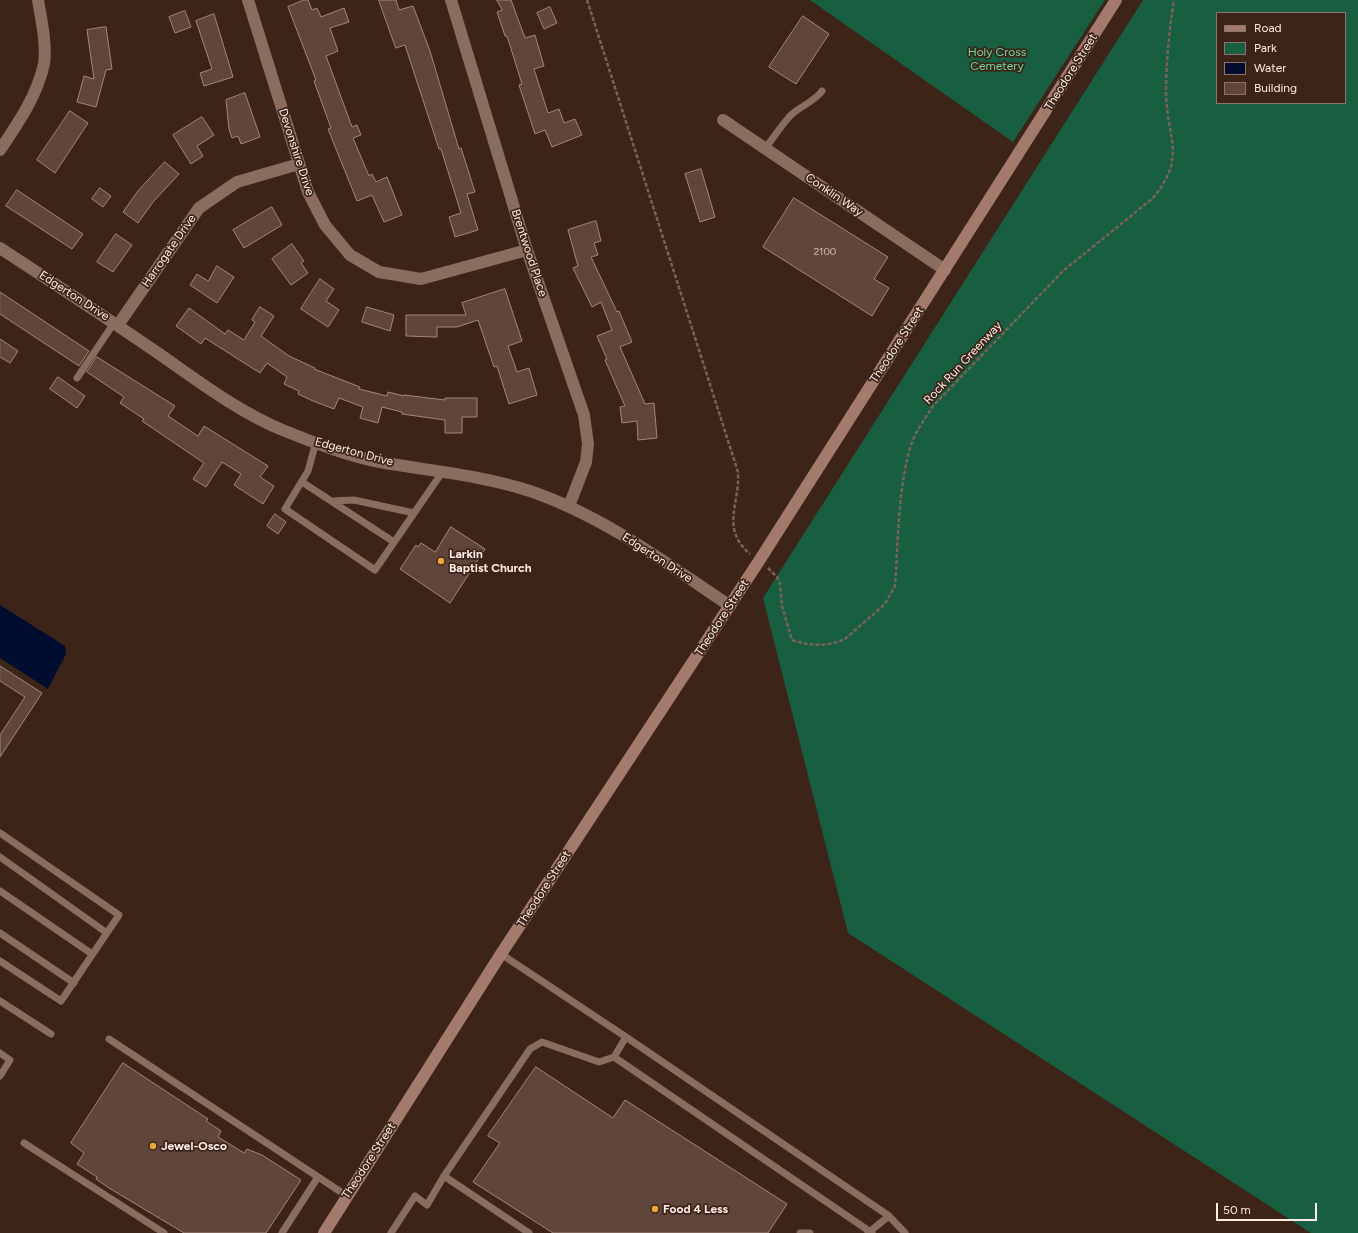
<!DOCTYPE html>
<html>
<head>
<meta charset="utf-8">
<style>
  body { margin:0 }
  #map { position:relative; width:1358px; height:1233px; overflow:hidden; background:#3c2419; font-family:Figtree,sans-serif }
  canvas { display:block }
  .legend { position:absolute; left:1216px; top:12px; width:130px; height:92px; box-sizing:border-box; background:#3c2419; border:1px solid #8a746b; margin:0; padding:5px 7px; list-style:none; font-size:12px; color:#feede6 }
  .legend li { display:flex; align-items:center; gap:8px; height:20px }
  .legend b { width:20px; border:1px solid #8a746b }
  .scale { position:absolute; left:1216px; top:1203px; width:101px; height:18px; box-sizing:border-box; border:2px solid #feede6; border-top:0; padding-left:5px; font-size:12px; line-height:14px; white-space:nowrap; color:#feede6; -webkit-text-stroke:3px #3c2419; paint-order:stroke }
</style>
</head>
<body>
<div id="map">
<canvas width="1358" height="1233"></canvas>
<ul class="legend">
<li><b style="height:5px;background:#a47a6d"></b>Road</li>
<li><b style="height:11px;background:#185e40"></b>Park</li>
<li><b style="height:11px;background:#000d2f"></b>Water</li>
<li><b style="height:11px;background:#60463a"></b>Building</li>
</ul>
<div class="scale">50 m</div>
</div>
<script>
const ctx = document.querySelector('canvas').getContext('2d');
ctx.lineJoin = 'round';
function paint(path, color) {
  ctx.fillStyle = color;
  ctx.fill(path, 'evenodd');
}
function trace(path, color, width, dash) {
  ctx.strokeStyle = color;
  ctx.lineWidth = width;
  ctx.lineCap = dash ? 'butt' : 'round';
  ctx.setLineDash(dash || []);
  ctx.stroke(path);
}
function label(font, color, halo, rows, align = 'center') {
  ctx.font = font + ' Figtree,sans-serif';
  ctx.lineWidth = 3.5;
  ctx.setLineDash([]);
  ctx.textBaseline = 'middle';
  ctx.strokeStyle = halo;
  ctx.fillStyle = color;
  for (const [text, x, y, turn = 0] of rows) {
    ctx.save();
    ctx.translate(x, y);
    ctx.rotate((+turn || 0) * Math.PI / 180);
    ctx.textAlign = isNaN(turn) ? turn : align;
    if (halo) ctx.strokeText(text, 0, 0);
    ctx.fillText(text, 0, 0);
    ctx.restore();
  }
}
const green = new Path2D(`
  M810,0H1105L1013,142Z
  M1143,0H1358V1233H1311L848,933L763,598ZM1217,13H1345V103H1217Z`);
const water = new Path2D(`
  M0,605L65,646L66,654L48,689L0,658Z`);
const building = new Path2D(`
  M304,0H308L312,10L317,8L321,17L344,8L349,22L330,28L338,51L326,56L352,127L357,125L361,135L353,138L369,176L372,174L376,182L387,177L402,215L384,222L372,195L357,201L328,129L331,128L314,81L316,80L288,7Z
  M379,0H396L399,10L413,6L430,51L459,149L461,148L475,192L467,194L478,230L455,237L449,217L461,213L441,149H439L405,45L396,48Z
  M497,0H511L525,38L535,35L544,66L534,69L548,113L559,109L564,123L575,119L582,135L552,147L545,130L535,134L519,85L522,84L507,36H505L497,12L502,10Z
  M550,7L557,23L544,29L537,13Z
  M185,11L191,27L175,33L169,17Z
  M214,14L233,77L204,86L200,73L212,69L196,21Z
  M803,16L829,34L796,84L769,67Z
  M106,27L112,69L106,70L96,107L77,102L84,76L94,79L87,30Z
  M245,93L260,137L241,144L238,136L232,138L229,129L226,100Z
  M70,111L88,123L55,173L37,160Z
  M202,117L214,135L197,146L203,156L191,164L173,135Z
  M165,162L179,174L153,202L138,223L123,212L138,191Z
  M701,169L715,217L700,222L685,174Z
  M100,188L111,196L103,207L92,199Z
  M17,190L83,234L72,249L6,206Z
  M794,198L888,257L874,279L889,288L872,316L763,247Z
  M272,207L282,225L244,248L233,230Z
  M596,221L601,241L594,243L598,255L591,257L617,312L619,311L632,342L620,347L645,404L654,403L657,438L638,440L637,421L622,423L620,407L625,406L605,360L607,359L597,336L612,330L601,302L592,307L573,268L578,266L568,230Z
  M116,234L132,245L113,272L97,262Z
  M292,244L304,261L301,263L308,273L291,285L272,259Z
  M217,266L234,277L217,303L190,285L197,274L208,281Z
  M320,279L334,289L326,301L339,310L328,327L301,309Z
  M505,289L522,341L508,346L517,372L529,368L537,395L509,404L497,366L494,367L478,320L457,327H437V337L406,336V315H466L462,303Z
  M0,292L89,351L79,366L0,314Z
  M260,307L274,316L261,336L289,356L315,368L314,369L360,387L359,389L387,396L388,392L404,396V395L445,400V398H477V417H462V433H445V420L402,414V412L382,407L378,423L360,418L363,407L339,398L334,409L313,401L298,394L299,391L284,384L287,377L267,363L260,373L205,338L201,344L176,326L189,308L225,334L228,330L244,340L255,322L252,320Z
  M367,307L394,315L390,331L362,322Z
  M0,339L18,351L10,363L0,357Z
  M97,357L175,406L168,416L198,436L204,426L268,466L260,477L274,486L263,504L234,485L241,474L222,462L206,487L193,479L204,463L142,421L144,419L120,403L124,397L87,372Z
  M58,377L85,396L77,408L50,389Z
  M275,514L286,522L278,534L267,526Z
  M451,527L485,549L450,603L400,569L416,545L418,547L421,543L435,552Z
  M0,666L42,693L0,757V735L25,697L0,681Z
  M123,1063L208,1119L206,1121L221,1131L218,1137L244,1153L247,1149L262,1155L301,1180L266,1233H184L109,1188L96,1179L97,1177L77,1164L84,1153L71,1143Z
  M536,1067L613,1118L625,1100L787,1204L768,1233H553L473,1182L500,1143L488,1136Z`);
const path = new Path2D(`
  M587,0L738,472C740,505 720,528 750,554
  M768,568L777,577L780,583L782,606L792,640C810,646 827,647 845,639L885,604L895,586C898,544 898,492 909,452C913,435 924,420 933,406L1063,271L1153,198C1187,157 1167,139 1166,94C1166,62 1169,32 1174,0`);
const lane = new Path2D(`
  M765,149C773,138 781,126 790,116C800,106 814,102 822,91
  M77,378L114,323
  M316,442L308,471L285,509L375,570L443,471
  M302,482L394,542
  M332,501L354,500L414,513
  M0,833L119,915L61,1001L0,961
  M0,857L107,933
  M0,891L92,954
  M0,933L74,983
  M501,954L626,1037L614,1057L599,1062L542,1042L530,1049L444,1176L529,1233
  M0,1001L51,1034
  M626,1037L889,1216L905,1233
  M109,1039L347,1196
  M0,1053L10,1060L0,1076
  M614,1057L872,1233
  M24,1143L164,1233
  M282,1233L318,1177
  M391,1233L415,1196L427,1205L444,1176
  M800,1233H810
  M868,1233L889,1216`);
const street = new Path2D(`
  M248,0L308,192L325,225L350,255L379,272L421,279L527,250
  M451,0L527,250L584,415L588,444L586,462L569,506
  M723,120L945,270
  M0,150C18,123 37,96 44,64C47,45 41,18 38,0
  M0,248C52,282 104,316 155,351C197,380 238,412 285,431C315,443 348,456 380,462C430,471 481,475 530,491C603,516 666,563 730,606
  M118,325L199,208L237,182L299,164`);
const secondary = new Path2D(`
  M324,1233L501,954L759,561L1116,0`);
const markers = [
  [441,561,4,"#eca93a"],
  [153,1146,4,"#eca93a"],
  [655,1209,4,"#eca93a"]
];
const numberNames = [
  ["2100",825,252]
];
const parkNames = [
  ["Holy Cross",997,52],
  ["Cemetery",997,66]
];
const streetNames = [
  ["Theodore Street",1071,72,-58],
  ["Devonshire Drive",296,152,72],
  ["Conklin Way",834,195,34],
  ["Harrogate Drive",169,251,-55],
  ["Brentwood Place",529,253,72],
  ["Edgerton Drive",74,296,33],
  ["Theodore Street",897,345,-57],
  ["Rock Run Greenway",963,363,-47],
  ["Edgerton Drive",354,452,15],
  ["Edgerton Drive",657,558,33],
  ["Theodore Street",722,618,-57],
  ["Theodore Street",544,889,-57],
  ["Theodore Street",369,1161,-57]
];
const poiNames = [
  ["Larkin",449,554],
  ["Baptist Church",449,568],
  ["Jewel-Osco",161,1146],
  ["Food 4 Less",663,1209]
];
paint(green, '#185e40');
paint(water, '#000d2f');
paint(building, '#60463a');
trace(building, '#a48779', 1);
trace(path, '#796359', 2.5, [4, 2]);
trace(lane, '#896d5f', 7);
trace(street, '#896d5f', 12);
trace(secondary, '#a47a6d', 12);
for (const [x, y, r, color] of markers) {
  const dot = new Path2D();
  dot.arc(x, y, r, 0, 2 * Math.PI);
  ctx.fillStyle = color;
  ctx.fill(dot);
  trace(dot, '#3c2419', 1.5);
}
label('10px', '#d6c3bb', null, numberNames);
label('12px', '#71d8a5', '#3c2419', parkNames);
label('12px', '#feede6', '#3c2419', streetNames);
label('bold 12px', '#feede6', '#3c2419', poiNames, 'left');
</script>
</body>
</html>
